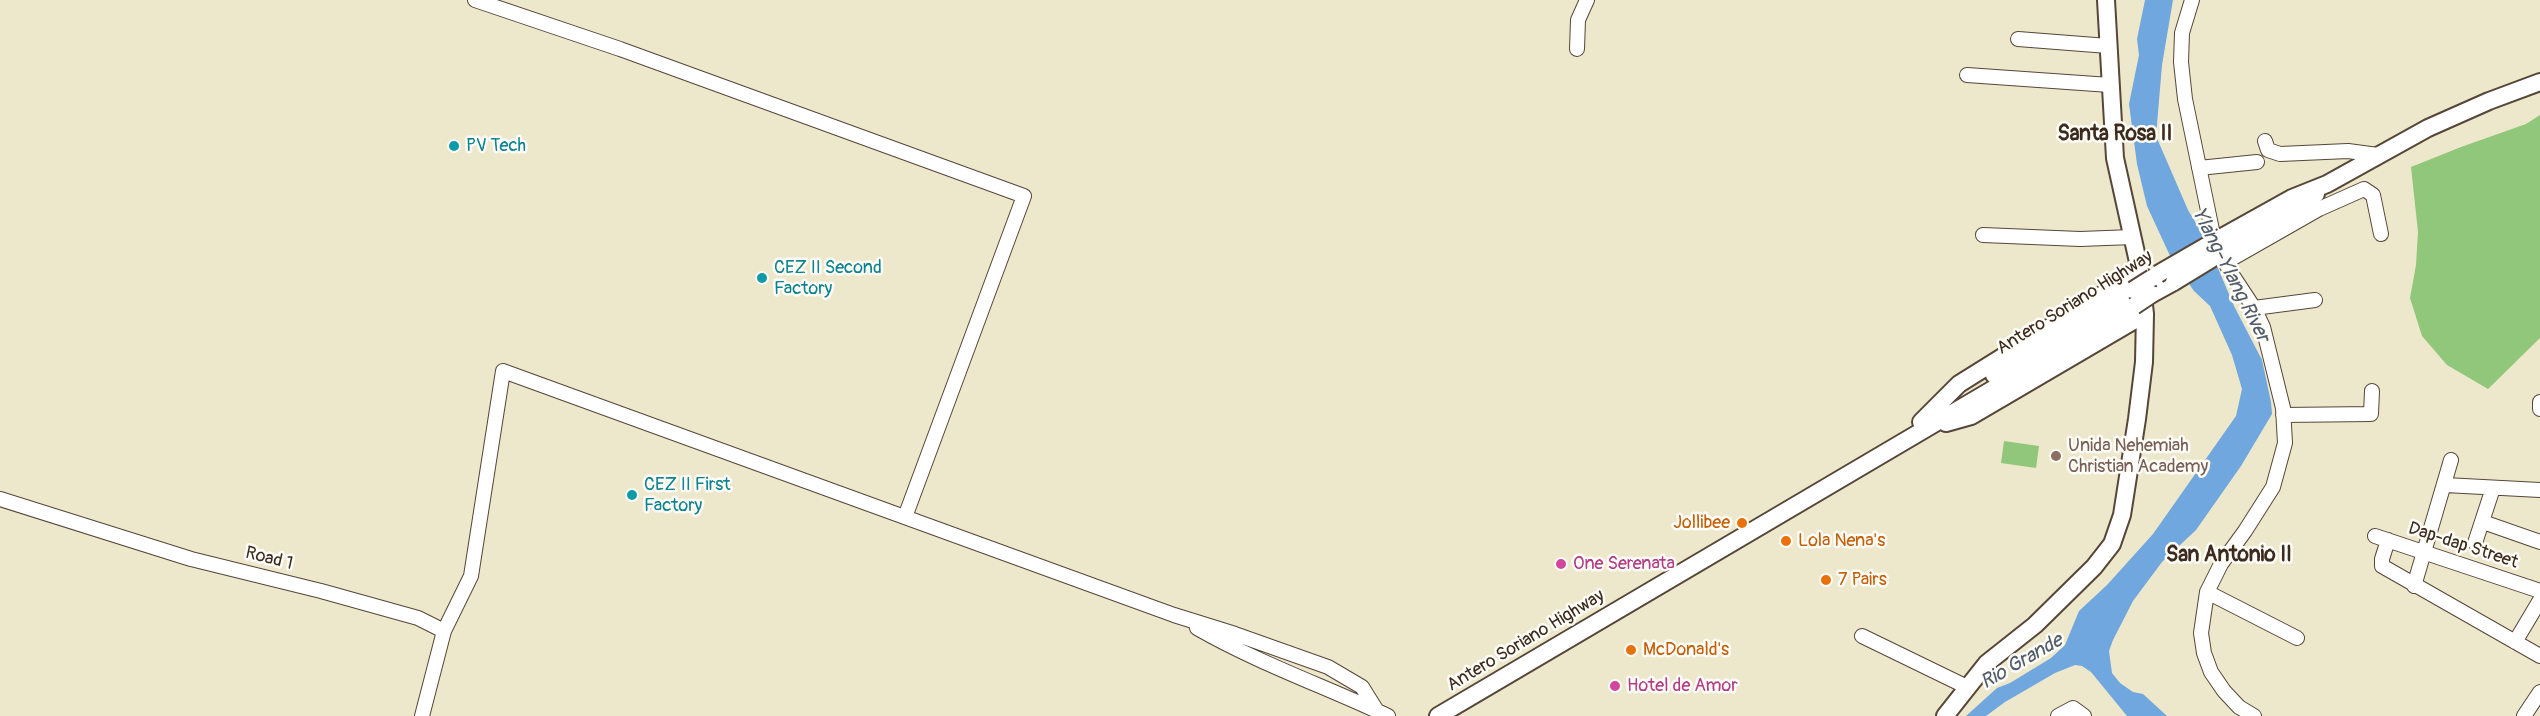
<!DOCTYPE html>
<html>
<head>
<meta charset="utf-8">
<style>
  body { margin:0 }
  canvas { display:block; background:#ede7cb }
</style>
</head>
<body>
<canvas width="2540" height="716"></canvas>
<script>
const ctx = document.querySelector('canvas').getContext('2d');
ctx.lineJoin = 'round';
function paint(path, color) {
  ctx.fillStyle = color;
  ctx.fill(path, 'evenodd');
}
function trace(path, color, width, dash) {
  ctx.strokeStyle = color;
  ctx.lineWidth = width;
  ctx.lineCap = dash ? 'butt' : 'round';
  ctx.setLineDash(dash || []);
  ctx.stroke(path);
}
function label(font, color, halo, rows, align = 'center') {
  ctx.font = font + ' Pangolin,sans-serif';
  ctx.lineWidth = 5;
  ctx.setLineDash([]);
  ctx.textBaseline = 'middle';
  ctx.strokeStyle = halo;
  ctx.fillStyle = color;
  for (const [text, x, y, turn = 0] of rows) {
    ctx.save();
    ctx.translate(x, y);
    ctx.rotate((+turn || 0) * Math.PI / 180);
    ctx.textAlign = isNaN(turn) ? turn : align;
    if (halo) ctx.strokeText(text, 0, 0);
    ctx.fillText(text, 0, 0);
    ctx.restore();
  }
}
const green = new Path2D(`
  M2540,115V338L2488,389L2447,365L2422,336L2410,298L2416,265L2418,232L2411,167L2461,147L2526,124Z
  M2004,441L2039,446L2036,468L2001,463Z`);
const water = new Path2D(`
  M2145,0H2173L2162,65L2156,136L2188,210L2206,240L2234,306L2262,360L2271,402L2272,414L2241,466L2196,530L2162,562L2133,601L2113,640L2109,651L2112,673L2120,683L2133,692L2143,694L2167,716H2127L2091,672L2082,666L2075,665L2055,673L2005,702L1986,716H1966L1997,688L2010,683L2051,658L2065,645L2079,611L2107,585L2153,534L2236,416L2242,389L2232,355L2210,306L2194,291L2171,258L2147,206L2137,164L2129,104L2139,55L2137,39Z`);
const minor = new Path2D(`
  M475,0L620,49L1024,196L905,517
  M2192,0L2182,33L2181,62L2185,99L2212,230L2229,270L2254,308L2263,327L2283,408L2285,443L2273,487L2245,531L2221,564L2207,592L2201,633L2204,653L2211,672L2224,691L2239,707L2254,716
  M2018,39L2108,46
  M1577,49L1578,20L1587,0
  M1967,75L2110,85
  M2265,141L2268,150L2280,154L2348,151L2378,155
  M2199,168L2257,162
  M1983,235L2080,239L2133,237
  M2226,262L2319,209L2364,189L2373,195L2381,234
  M2254,308L2315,300
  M2540,402V409
  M2283,415L2371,414L2372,391
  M2445,485L2540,490
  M0,499L191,559L321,591L418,618L444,631
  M2483,522L2540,542
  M2375,536L2540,591
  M2388,540L2382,559V566L2540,656
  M2475,543L2493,488
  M2414,586L2451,460
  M2207,592L2297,638
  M1197,628C1258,663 1324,686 1388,716
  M1862,636L1967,687
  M2515,642L2540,600
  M422,716L444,631L471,576L503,371L1174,615L1235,634L1328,667L1362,687L1377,711
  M2058,716L2073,708L2084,716
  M2524,716L2540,692`);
const major = new Path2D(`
  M2222,237L2292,198L2327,184L2428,128L2489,101L2540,82
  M2228,249L2298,209L2316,194
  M2152,294L2174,282
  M1994,375L2133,290
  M1921,422L1959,384L2140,271
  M1946,423L1971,416L2145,314
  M1438,716L2134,306
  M1945,716L1987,663L2035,625L2094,567L2112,544L2122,515L2137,419L2144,362L2145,314L2140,271L2115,158L2106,0`);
const majorBridge = new Path2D(`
  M2158,274L2222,237
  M2174,282L2228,249
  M2133,290L2152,278
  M2134,306L2152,294`);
const markers = [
  [454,146,6,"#0f9aa8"],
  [762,278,6,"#0f9aa8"],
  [2056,456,6,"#8d6e63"],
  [632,495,6,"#0f9aa8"],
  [1742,523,6,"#e8710a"],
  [1786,541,6,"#e8710a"],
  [1561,564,6,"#d1479c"],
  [1826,580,6,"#e8710a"],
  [1631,650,6,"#e8710a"],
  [1615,686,6,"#d1479c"]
];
const cultureNames = [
  ["PV Tech",466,146],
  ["CEZ II Second",774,268],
  ["Factory",774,289],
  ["CEZ II First",644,485],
  ["Factory",644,506]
];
const streetNames = [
  ["Antero Soriano Highway",2075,303,-32],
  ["Dap-dap Street",2463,546,18],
  ["Road 1",269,559,14],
  ["Antero Soriano Highway",1526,641,-31]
];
const educationNames = [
  ["Unida Nehemiah",2068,446],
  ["Christian Academy",2068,467]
];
const foodNames = [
  ["Jollibee",1730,523,"right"],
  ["Lola Nena's",1798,541],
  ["7 Pairs",1838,580],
  ["McDonald's",1643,650]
];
const hotelNames = [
  ["One Serenata",1573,564],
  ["Hotel de Amor",1627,686]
];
const waterNames = [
  ["Ylang-Ylang River",2230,275,63],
  ["Rio Grande",2022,662,-30]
];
const quarterNames = [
  ["Santa Rosa II",2115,135],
  ["San Antonio II",2229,556]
];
paint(green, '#91c77a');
paint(water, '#6fa7de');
trace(minor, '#564638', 16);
trace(major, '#564638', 20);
trace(minor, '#fff', 14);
trace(major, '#fff', 16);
trace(majorBridge, '#564638', 20, []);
trace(majorBridge, '#fff', 16);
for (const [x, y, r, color] of markers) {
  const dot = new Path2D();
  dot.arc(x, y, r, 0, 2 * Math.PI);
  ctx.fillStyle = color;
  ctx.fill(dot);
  trace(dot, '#fdfcf7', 2);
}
label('18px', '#0d838f', '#fdfcf7', cultureNames, 'left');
label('18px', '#3b2a1e', '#fdfcf7', streetNames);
label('18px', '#785e54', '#fdfcf7', educationNames, 'left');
label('18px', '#c56008', '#fdfcf7', foodNames, 'left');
label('18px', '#b23c85', '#fdfcf7', hotelNames, 'left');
label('italic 20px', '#505c6b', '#fdfcf7', waterNames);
label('bold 21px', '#3b2a1e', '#fdfcf7', quarterNames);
</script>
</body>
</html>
